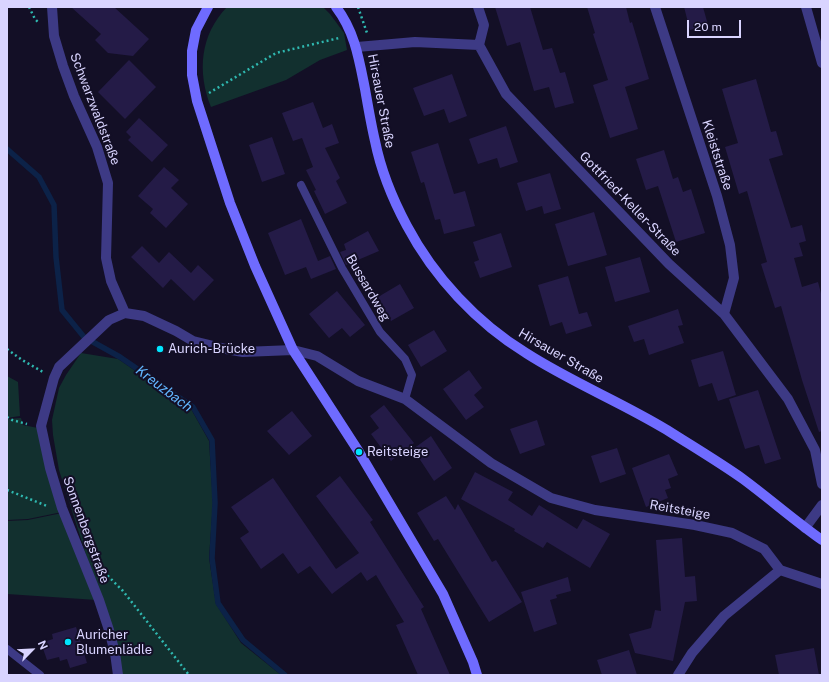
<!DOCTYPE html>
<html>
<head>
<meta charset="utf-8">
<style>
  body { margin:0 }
  #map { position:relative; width:829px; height:682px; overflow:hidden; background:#130f26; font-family:"Public Sans",sans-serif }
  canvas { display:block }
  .frame { position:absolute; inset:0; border:8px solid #d9d4ff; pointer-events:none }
  .north { position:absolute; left:12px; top:630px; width:40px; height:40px; -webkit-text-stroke:3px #130f26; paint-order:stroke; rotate:66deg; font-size:11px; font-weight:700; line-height:16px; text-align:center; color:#d9d4ff }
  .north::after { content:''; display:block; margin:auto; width:14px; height:18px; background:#d9d4ff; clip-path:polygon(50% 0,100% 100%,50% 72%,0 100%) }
  .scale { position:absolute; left:687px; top:20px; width:54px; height:18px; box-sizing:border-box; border:2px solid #d9d4ff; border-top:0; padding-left:5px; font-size:12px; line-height:14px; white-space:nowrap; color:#d9d4ff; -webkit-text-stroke:3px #130f26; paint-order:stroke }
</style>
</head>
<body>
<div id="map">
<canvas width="829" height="682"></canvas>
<div class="frame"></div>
<div class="north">N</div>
<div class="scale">20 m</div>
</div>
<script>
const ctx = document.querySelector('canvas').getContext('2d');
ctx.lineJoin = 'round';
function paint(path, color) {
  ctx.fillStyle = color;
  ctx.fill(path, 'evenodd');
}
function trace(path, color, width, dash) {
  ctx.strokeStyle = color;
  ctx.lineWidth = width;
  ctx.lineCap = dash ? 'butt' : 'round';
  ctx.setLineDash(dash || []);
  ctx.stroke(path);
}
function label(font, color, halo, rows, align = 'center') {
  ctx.font = font + ' "Public Sans",sans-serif';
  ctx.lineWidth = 4;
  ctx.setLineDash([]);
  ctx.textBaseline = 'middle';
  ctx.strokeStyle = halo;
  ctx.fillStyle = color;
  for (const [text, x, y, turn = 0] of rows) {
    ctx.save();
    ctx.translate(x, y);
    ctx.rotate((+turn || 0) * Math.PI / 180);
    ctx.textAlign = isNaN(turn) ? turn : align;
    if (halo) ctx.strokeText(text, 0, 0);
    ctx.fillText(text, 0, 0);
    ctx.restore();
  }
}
const green = new Path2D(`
  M227,7H323L330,14L344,33L347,50L320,60L286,80L211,107C197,72 200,35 227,7Z
  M81,353L118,359L191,409L209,441L213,503L209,558L216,604L241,643L281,675H121L87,558L59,470L53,435L52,420L59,388L66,375Z
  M7,376L18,382L20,416L7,418Z
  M21,418L23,425L38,428L62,512L28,519L7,520V419Z
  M62,513L97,600L7,594V521L28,520Z`);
const stream = new Path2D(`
  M7,149L39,177L54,205L56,257L62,310L84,337L120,357L193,407L212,440L215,503L212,558L218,603L243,640L285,675`);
const building = new Path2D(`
  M71,7H114L149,39L133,56L108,53L95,40L101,34Z
  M495,7H530L543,50L552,48L560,73L565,72L574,103L555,108L549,87L534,91L520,42L507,46Z
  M587,7H626L630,23L632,22L649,79L625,87L638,129L610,138L593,85L608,80L593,34L595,33Z
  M684,7H703L708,25L690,30Z
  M129,60L156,87L125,119L98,92Z
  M452,74L467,116L449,123L444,109L424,116L413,88Z
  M756,79L771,132L776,131L783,155L769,159L791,228L802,225L806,241L799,243L803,256L794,258L802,287L818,282L822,297V431L819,432L802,380L781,306L775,308L761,264L767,262L747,191L739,194L725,147L738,143L722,89Z
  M313,102L323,128L332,124L339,143L325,148L340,178L336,181L347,203L325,214L314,191L316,190L306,170L313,167L302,138L293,141L282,113Z
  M139,118L168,145L152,162L128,140L131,137L126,132Z
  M506,126L518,162L500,168L497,158L478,164L469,139Z
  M272,137L285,174L262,182L249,145Z
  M438,143L454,194L465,191L475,226L444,234L440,219L435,220L424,182L421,183L411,152Z
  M664,150L673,179L678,177L683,192L691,189L705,233L676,242L658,186L646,190L636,159Z
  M164,167L179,180L171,188L188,204L166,228L150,213L153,209L138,196Z
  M550,173L561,209L544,214L542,206L526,211L517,183Z
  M594,212L607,255L568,266L555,224Z
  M301,219L318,261L330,256L336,269L311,279L306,267L285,275L268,233Z
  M368,231L379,251L346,265L340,252L346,250L344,244Z
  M501,233L512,267L480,278L474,262L479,260L473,242Z
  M142,246L159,263L169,252L191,273L198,265L214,280L194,301L171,279L163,288L131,257Z
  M640,257L650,292L615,302L605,267Z
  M568,276L579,314L587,312L592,326L566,334L562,322L550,326L538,285Z
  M400,284L414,308L391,321L378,297Z
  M337,291L365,325L350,337L342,328L329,338L309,314Z
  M678,309L683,325L678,326L684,343L649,355L644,339L634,342L628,326Z
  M434,330L447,351L421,367L408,345Z
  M723,351L736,395L718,401L712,383L699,387L691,360Z
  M469,370L482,388L474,395L484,407L466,420L443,389Z
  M758,390L781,459L765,464L759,445L745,449L729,399Z
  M384,405L414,443L391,461L371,434L379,428L370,416Z
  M292,411L312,436L289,455L267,431Z
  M537,420L545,445L520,454L510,429Z
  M431,436L452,468L434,481L413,449Z
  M617,448L626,474L600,483L591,456Z
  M669,454L678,475L668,479L671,488L665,490L668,498L646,507L632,468Z
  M475,472L513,492L508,500L532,516L539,505L577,529L583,519L610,534L590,568L547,542L543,548L514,531L515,529L461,499Z
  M340,476L373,520L370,522L424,607L421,609L450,675H418L396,625L404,622L376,575L367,581L361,572L332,594L310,566L298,574L283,553L261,569L240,538L249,532L231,507L273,478L336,569L359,553L316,496Z
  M446,496L455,510L458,504L492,562L496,560L522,602L489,622L438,539L434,541L417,513Z
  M682,538L685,577L695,576L697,601L685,602L673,661L635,653L629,634L651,628L655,610L661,611L656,540Z
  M568,577L571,591L556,595L557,598L550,600L557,624L534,632L521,592Z
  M76,627L87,663L70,668L67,659L60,661L59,657L47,660L41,643L53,639L52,634Z
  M814,648L819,675H779L775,655Z
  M629,650L637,675H602L597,660Z`);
const path = new Path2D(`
  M29,7L35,19L39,23
  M358,7L367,33
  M209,93L276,53L339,38
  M7,349L22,360L43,372
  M7,417L12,420L27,424
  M7,490L47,506
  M104,572L123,591L189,675`);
const service = new Path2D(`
  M301,185L342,268L380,332L405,359L412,375L405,399
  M7,649L40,675`);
const minor = new Path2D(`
  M52,7L54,36L63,66L74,96L97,147L108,183L106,258L111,281L125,313
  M478,7L484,25L479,45
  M655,7L717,196L730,245L734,278L724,314
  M357,47L415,42L479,45L506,94L669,264L724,314L788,399L815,450L822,484
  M805,528L822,505
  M780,570L822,584
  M118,675L115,653L109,630L99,600L62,508L50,468L41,426L54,378L59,367L109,320L125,313L144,316L176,331L193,341L226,349L243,352L293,350L317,356L358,381L405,399L491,463L551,498L595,510L695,525L732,533L764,549L780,570
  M678,675L692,653L724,616L780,570`);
const tertiary = new Path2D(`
  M806,7L822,63`);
const secondary = new Path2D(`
  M208,7L196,30L192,51V75L197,101L230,203L255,266L293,350L359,452L443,594L473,662L477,675
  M336,7C355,32 359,59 365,89C368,106 371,124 375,141C381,171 393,200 407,226C434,277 477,323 526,353C571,382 621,402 667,430C692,446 719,462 743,479C770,499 795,521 822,540`);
const markers = [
  [160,349,4,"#00e5ff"],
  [359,452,4,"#00e5ff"],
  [68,642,4,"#00e5ff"]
];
const streetNames = [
  ["Hirsauer Straße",381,101,79],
  ["Schwarzwaldstraße",95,109,69],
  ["Kleiststraße",717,155,72],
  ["Gottfried-Keller-Straße",630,204,46],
  ["Bussardweg",368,288,60],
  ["Hirsauer Straße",561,356,30],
  ["Reitsteige",680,510,10],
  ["Sonnenbergstraße",86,530,70]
];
const poiNames = [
  ["Aurich-Brücke",168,349],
  ["Reitsteige",367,452],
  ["Auricher",76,635],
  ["Blumenlädle",76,650]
];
const waterNames = [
  ["Kreuzbach",164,389,37]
];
paint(green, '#12302f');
trace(stream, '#0c2248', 5.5);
paint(building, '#241b47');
trace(path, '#2fb8b0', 2.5, [2, 3]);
trace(service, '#3d3a85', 8);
trace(minor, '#3d3a85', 10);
trace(tertiary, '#3d3a85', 10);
trace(secondary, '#6f6bff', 10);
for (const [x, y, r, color] of markers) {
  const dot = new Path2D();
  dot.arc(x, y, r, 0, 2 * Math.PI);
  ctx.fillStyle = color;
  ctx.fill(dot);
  trace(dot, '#130f26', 1.5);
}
label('13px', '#d9d4ff', '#130f26', streetNames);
label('13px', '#d9d4ff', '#130f26', poiNames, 'left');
label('italic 14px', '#62b6ff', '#130f26', waterNames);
</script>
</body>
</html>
